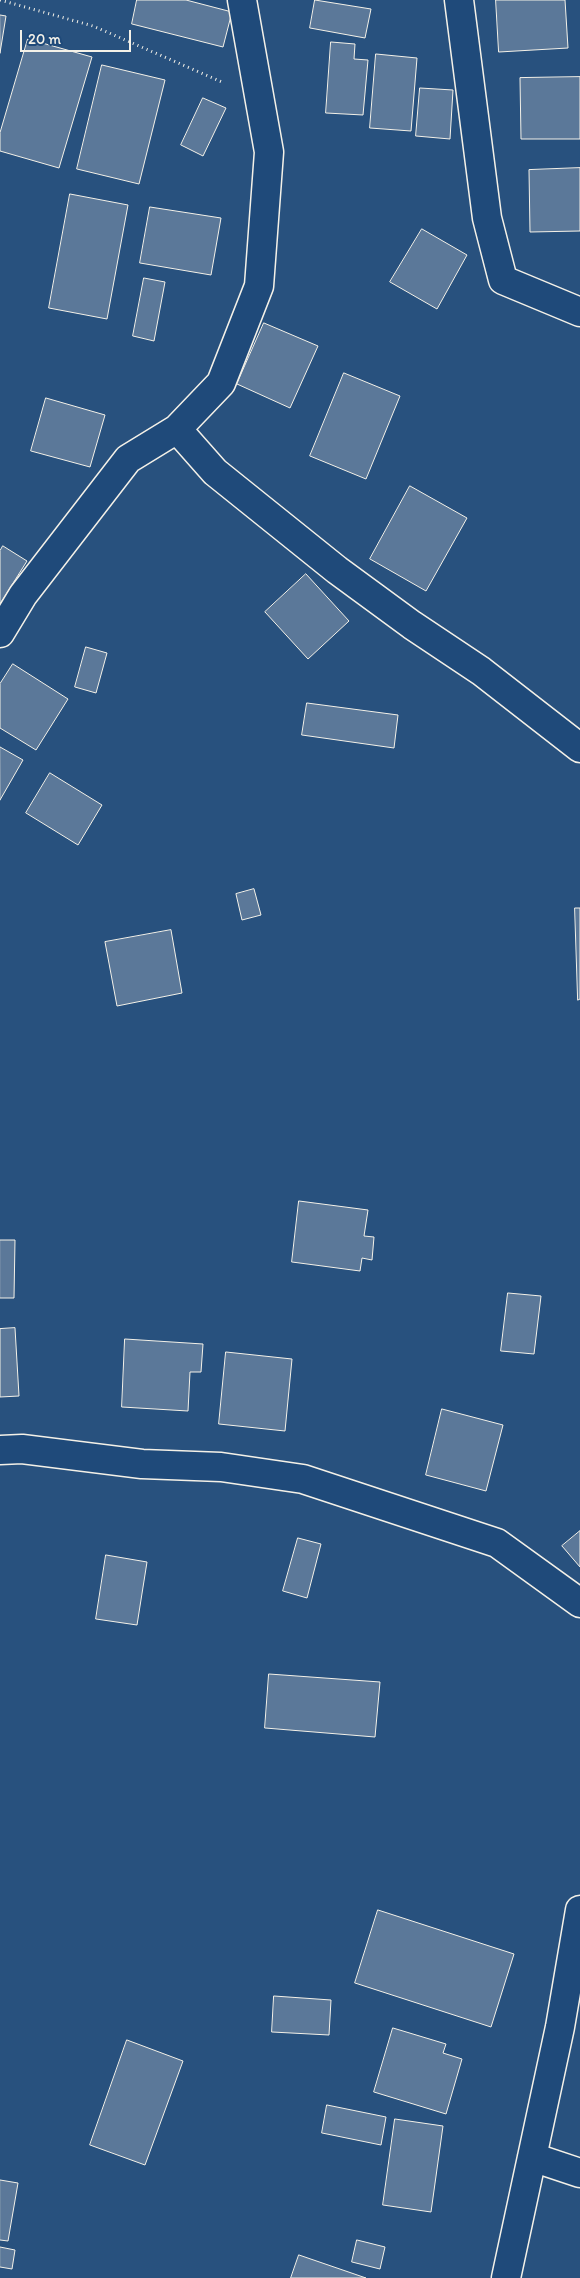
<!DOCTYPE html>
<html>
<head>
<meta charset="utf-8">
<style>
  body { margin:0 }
  #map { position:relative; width:580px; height:2278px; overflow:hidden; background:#28517e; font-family:Itim,sans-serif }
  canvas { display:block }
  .scale { position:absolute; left:20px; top:30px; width:111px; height:22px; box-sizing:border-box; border:2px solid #f4f1e8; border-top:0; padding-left:6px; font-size:15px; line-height:18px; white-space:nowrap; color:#f4f1e8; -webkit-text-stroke:4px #1f4a7a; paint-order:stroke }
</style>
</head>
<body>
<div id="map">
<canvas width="580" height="2278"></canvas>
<div class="scale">20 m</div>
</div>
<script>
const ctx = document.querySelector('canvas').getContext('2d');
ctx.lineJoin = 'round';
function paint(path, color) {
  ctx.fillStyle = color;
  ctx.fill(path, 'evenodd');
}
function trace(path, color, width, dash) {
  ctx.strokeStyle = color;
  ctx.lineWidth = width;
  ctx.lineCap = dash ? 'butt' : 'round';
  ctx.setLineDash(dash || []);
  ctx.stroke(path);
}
const building = new Path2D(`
  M137,0H186L232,12L223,47L132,24Z
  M315,0L371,9L365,38L310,28Z
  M496,0H565L568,48L499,52Z
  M0,15L6,16L0,53Z
  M28,39L92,57L59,168L0,151V133Z
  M331,42L355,44L354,59L368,60L363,115L326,113Z
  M376,54L417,58L411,131L370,128Z
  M102,65L165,80L139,184L77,169Z
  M580,77V139H521L520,78Z
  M420,88L453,90L450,139L416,136Z
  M203,98L226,108L203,156L181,145Z
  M580,168V231L530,232L529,170Z
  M70,194L128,205L107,319L49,308Z
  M150,207L221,218L211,275L140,263Z
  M422,229L467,255L437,309L390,282Z
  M144,278L165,282L154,341L133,336Z
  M264,323L318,346L290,408L237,384Z
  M344,373L400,396L366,479L310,456Z
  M46,398L105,415L90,467L31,451Z
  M410,486L467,518L426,591L370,559Z
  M3,546L27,561L0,604V551Z
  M306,574L349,621L308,659L265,612Z
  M86,647L107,653L96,693L75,687Z
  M13,664L68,699L36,750L0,728V684Z
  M307,703L398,715L394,748L302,735Z
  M0,747L23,760L0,800Z
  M50,773L102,805L78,845L26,813Z
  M254,889L261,915L242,920L236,894Z
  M575,908H580V999L578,1000Z
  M171,930L182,993L117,1006L105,942Z
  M299,1201L368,1210L364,1236L374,1237L372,1260L362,1258L360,1271L292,1262Z
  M0,1240H15L14,1298H0Z
  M508,1293L541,1296L534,1354L501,1351Z
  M15,1328L19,1396L0,1397V1329Z
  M125,1339L203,1344L201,1372H190L188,1411L122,1407Z
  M226,1352L292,1359L285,1431L219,1424Z
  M442,1409L503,1425L486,1491L426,1475Z
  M580,1531V1567L562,1546Z
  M298,1538L321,1544L307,1598L283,1591Z
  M106,1555L147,1562L137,1625L96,1619Z
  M269,1674L380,1682L375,1737L265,1728Z
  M378,1910L514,1954L491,2027L355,1983Z
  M274,1996L331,2000L329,2035L272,2032Z
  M393,2028L446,2044L443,2053L462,2059L446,2114L374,2092Z
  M127,2040L183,2061L145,2165L90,2145Z
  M327,2105L386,2117L381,2145L322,2133Z
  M395,2119L443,2126L431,2212L383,2205Z
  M0,2180L18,2183L8,2241L0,2240Z
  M357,2240L385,2247L380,2269L352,2262Z
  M0,2247L15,2250L12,2269L0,2267Z
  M299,2255L366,2278H291Z`);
const path = new Path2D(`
  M0,0L93,26L222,82`);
const minor = new Path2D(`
  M459,0L487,218L503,280L580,312
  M177,429L221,383L259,286L269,152L242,0
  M0,633L23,595L128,459L177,429L215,472L337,570L412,625L481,671L580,748
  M0,1450L22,1449L142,1464L221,1467L303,1479L497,1543L580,1603
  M532,2157L580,2173
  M506,2278L560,2027L580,1910`);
paint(building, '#5b7899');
trace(building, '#f4f1e8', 1);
trace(minor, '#f4f1e8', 31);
trace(path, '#f4f1e8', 3, [1, 4]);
trace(minor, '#1f4a7a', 28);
</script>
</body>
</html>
